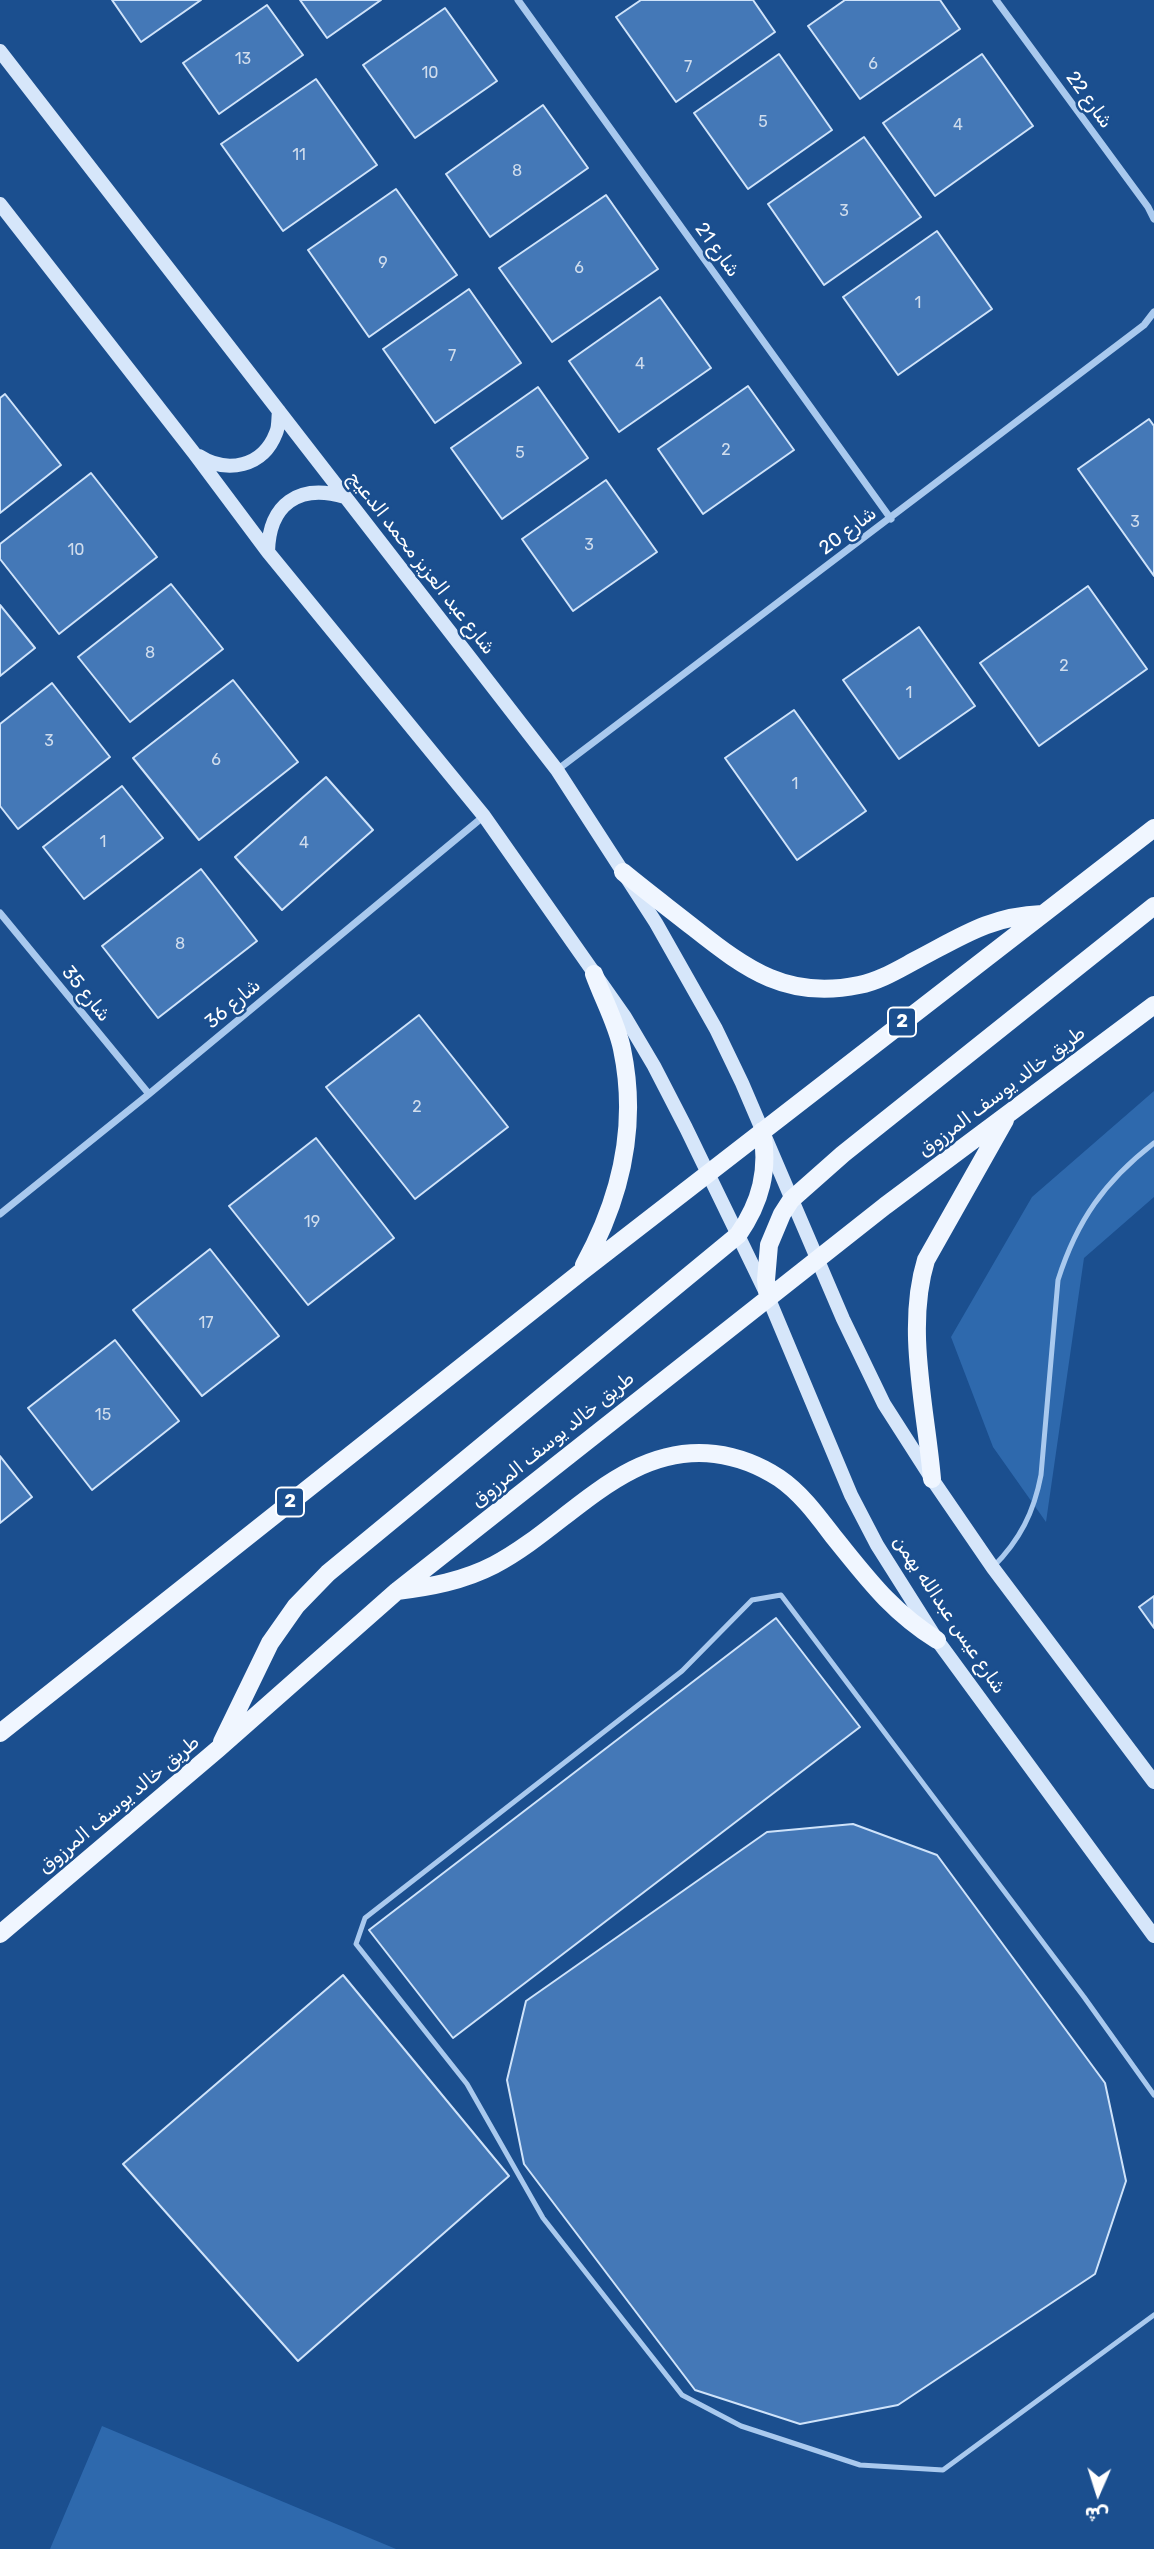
<!DOCTYPE html>
<html>
<head>
<meta charset="utf-8">
<style>
  body { margin:0 }
  #map { position:relative; width:1154px; height:2549px; overflow:hidden; background:#1b4f8f; font-family:Rubik,"Noto Sans Arabic",sans-serif }
  canvas { display:block }
  .north { position:absolute; left:1063px; top:2458px; width:70px; height:70px; -webkit-text-stroke:5px #1b4f8f; paint-order:stroke; rotate:183deg; font-size:19px; font-weight:700; line-height:28px; text-align:center; color:#fff }
  .north::after { content:''; display:block; margin:auto; width:24px; height:32px; background:#fff; clip-path:polygon(50% 0,100% 100%,50% 72%,0 100%) }
</style>
</head>
<body>
<div id="map">
<canvas width="1154" height="2549"></canvas>
<div class="north">ش</div>
</div>
<script>
const ctx = document.querySelector('canvas').getContext('2d');
ctx.lineJoin = 'round';
function paint(path, color) {
  ctx.fillStyle = color;
  ctx.fill(path, 'evenodd');
}
function trace(path, color, width, dash) {
  ctx.strokeStyle = color;
  ctx.lineWidth = width;
  ctx.lineCap = dash ? 'butt' : 'round';
  ctx.setLineDash(dash || []);
  ctx.stroke(path);
}
function label(font, color, halo, rows, align = 'center') {
  ctx.font = font + ' Rubik,"Noto Sans Arabic",sans-serif';
  ctx.lineWidth = 5;
  ctx.setLineDash([]);
  ctx.textBaseline = 'middle';
  ctx.strokeStyle = halo;
  ctx.fillStyle = color;
  for (const [text, x, y, turn = 0] of rows) {
    ctx.save();
    ctx.translate(x, y);
    ctx.rotate((+turn || 0) * Math.PI / 180);
    ctx.textAlign = isNaN(turn) ? turn : align;
    if (halo) ctx.strokeText(text, 0, 0);
    ctx.fillText(text, 0, 0);
    ctx.restore();
  }
}
const green = new Path2D(`
  M1154,1091V1197L1084,1258L1046,1522L993,1447L951,1337L1032,1197Z
  M102,2426L396,2549H50Z`);
const building = new Path2D(`
  M112,0H201L141,42Z
  M300,0H381L327,38Z
  M641,0H753L775,32L676,102L616,17Z
  M845,0H940L960,29L860,99L808,26Z
  M267,5L303,55L219,114L183,63Z
  M445,8L497,81L415,138L363,65Z
  M779,54L832,130L748,189L694,113Z
  M982,54L1033,126L935,196L883,123Z
  M316,79L377,165L283,231L221,144Z
  M543,105L588,168L490,237L446,174Z
  M864,137L921,217L824,285L768,204Z
  M396,189L457,275L369,337L308,250Z
  M606,195L658,269L552,342L499,268Z
  M937,231L992,309L898,375L843,297Z
  M469,289L521,363L435,423L383,349Z
  M660,297L711,368L619,432L569,361Z
  M748,386L794,450L703,514L658,449Z
  M538,387L588,458L502,519L451,448Z
  M5,394L61,465L0,513V398Z
  M1149,419L1154,426V576L1078,469Z
  M91,473L157,557L59,634L0,559V544Z
  M606,480L657,552L573,611L522,539Z
  M171,584L223,649L130,722L78,657Z
  M1088,586L1147,669L1039,746L980,663Z
  M0,605L35,648L0,676Z
  M919,627L975,706L899,759L843,680Z
  M233,680L298,762L199,840L133,758Z
  M52,683L110,757L18,829L0,806V724Z
  M794,710L866,811L797,860L725,758Z
  M326,777L373,830L282,910L235,857Z
  M122,786L163,838L84,899L43,847Z
  M201,869L257,941L158,1018L102,946Z
  M419,1015L508,1127L415,1199L326,1087Z
  M316,1138L394,1238L308,1305L229,1206Z
  M210,1249L279,1336L202,1396L133,1310Z
  M115,1340L179,1421L92,1490L28,1408Z
  M0,1456L32,1497L0,1523Z
  M1154,1596V1628L1139,1607Z
  M776,1618L860,1727L453,2038L369,1930Z
  M853,1824L937,1855L1105,2083L1126,2181L1095,2274L898,2405L800,2424L695,2390L524,2164L507,2080L526,2001L767,1832Z
  M343,1975L509,2176L298,2361L123,2164Z`);
const lane = new Path2D(`
  M993,1567C1020,1540 1034,1512 1041,1475L1058,1280C1077,1220 1105,1181 1154,1143
  M1154,2095L1084,1997L781,1595L752,1600L682,1671L365,1918L356,1944L467,2084L543,2218L682,2395L741,2426L860,2465L943,2470L1154,2315`);
const street = new Path2D(`
  M518,0L891,519
  M996,0L1148,207L1154,219
  M557,770L1144,325L1154,312
  M0,913L149,1094
  M0,1214L149,1094L484,816`);
const secondary = new Path2D(`
  M0,51L557,770L656,923L716,1029L742,1083L843,1319L884,1404L932,1479L993,1568L1154,1782
  M0,204L194,453L268,552L484,816L625,1017L654,1066L686,1128L768,1297L851,1495L877,1545L937,1640L1154,1936
  M199,456C227,474 263,467 276,433C279,427 278,418 279,411
  M268,552C269,504 299,483 345,497`);
const primary = new Path2D(`
  M623,872C646,891 670,909 694,928C747,970 788,1000 859,985C880,981 899,969 918,959C962,936 991,916 1042,914
  M584,1265C621,1198 638,1125 622,1049C617,1024 603,999 594,974
  M768,1297L766,1280L769,1245L782,1214L791,1200L843,1154L1154,906
  M932,1479C926,1409 905,1328 926,1260L1005,1120
  M397,1591C430,1587 463,1581 494,1565C567,1527 624,1443 715,1454C739,1457 759,1465 779,1478C801,1493 817,1515 833,1536C868,1579 890,1610 937,1640
  M0,1733L581,1272L1154,828
  M222,1742L270,1643L296,1606L328,1573L738,1235C761,1202 769,1170 762,1131
  M0,1934L218,1749L397,1591L885,1206L1154,1005`);
const numberNames = [
  ["13",243,59],
  ["6",873,64],
  ["7",688,67],
  ["10",430,73],
  ["5",763,122],
  ["4",958,125],
  ["11",299,155],
  ["8",517,171],
  ["3",844,211],
  ["9",383,263],
  ["6",579,268],
  ["1",918,303],
  ["7",452,356],
  ["4",640,364],
  ["2",726,450],
  ["5",520,453],
  ["3",1135,522],
  ["3",589,545],
  ["10",76,550],
  ["8",150,653],
  ["2",1064,666],
  ["1",909,693],
  ["3",49,741],
  ["6",216,760],
  ["1",795,784],
  ["1",103,842],
  ["4",304,843],
  ["8",180,944],
  ["2",417,1107],
  ["19",312,1222],
  ["17",206,1323],
  ["15",103,1415]
];
const shields = [
  [902,1022,28],
  [290,1502,28]
];
const shieldNames = [
  ["2",902,1022],
  ["2",290,1502]
];
const streetNames = [
  ["شارع 22",1089,100,54],
  ["شارع 21",717,250,54],
  ["شارع 20",848,531,-37],
  ["شارع عبد العزيز محمد الدعيج",421,563,52],
  ["شارع 35",86,994,51],
  ["شارع 36",233,1004,-40],
  ["طريق خالد يوسف المرزوق",1002,1092,-37],
  ["طريق خالد يوسف المرزوق",553,1440,-39],
  ["شارع عيس عبدالله بهمن",949,1615,56],
  ["طريق خالد يوسف المرزوق",119,1805,-40]
];
paint(green, '#2e69ad');
paint(building, '#4478b7');
trace(building, '#cfe3fa', 2);
trace(lane, '#a9c9ee', 5);
trace(street, '#a9c9ee', 7);
trace(secondary, '#d6e6fa', 14);
trace(primary, '#f0f6ff', 18);
label('16px', '#d0dded', null, numberNames);
for (const [x, y, w] of shields) {
  const box = new Path2D();
  box.roundRect(x - w / 2, y - 14.5, w, 29, 5);
  ctx.fillStyle = '#1b4f8f';
  ctx.fill(box);
  trace(box, '#fff', 2);
}
label('bold 18px', '#fff', null, shieldNames);
label('19px', '#fff', '#1b4f8f', streetNames);
</script>
</body>
</html>
